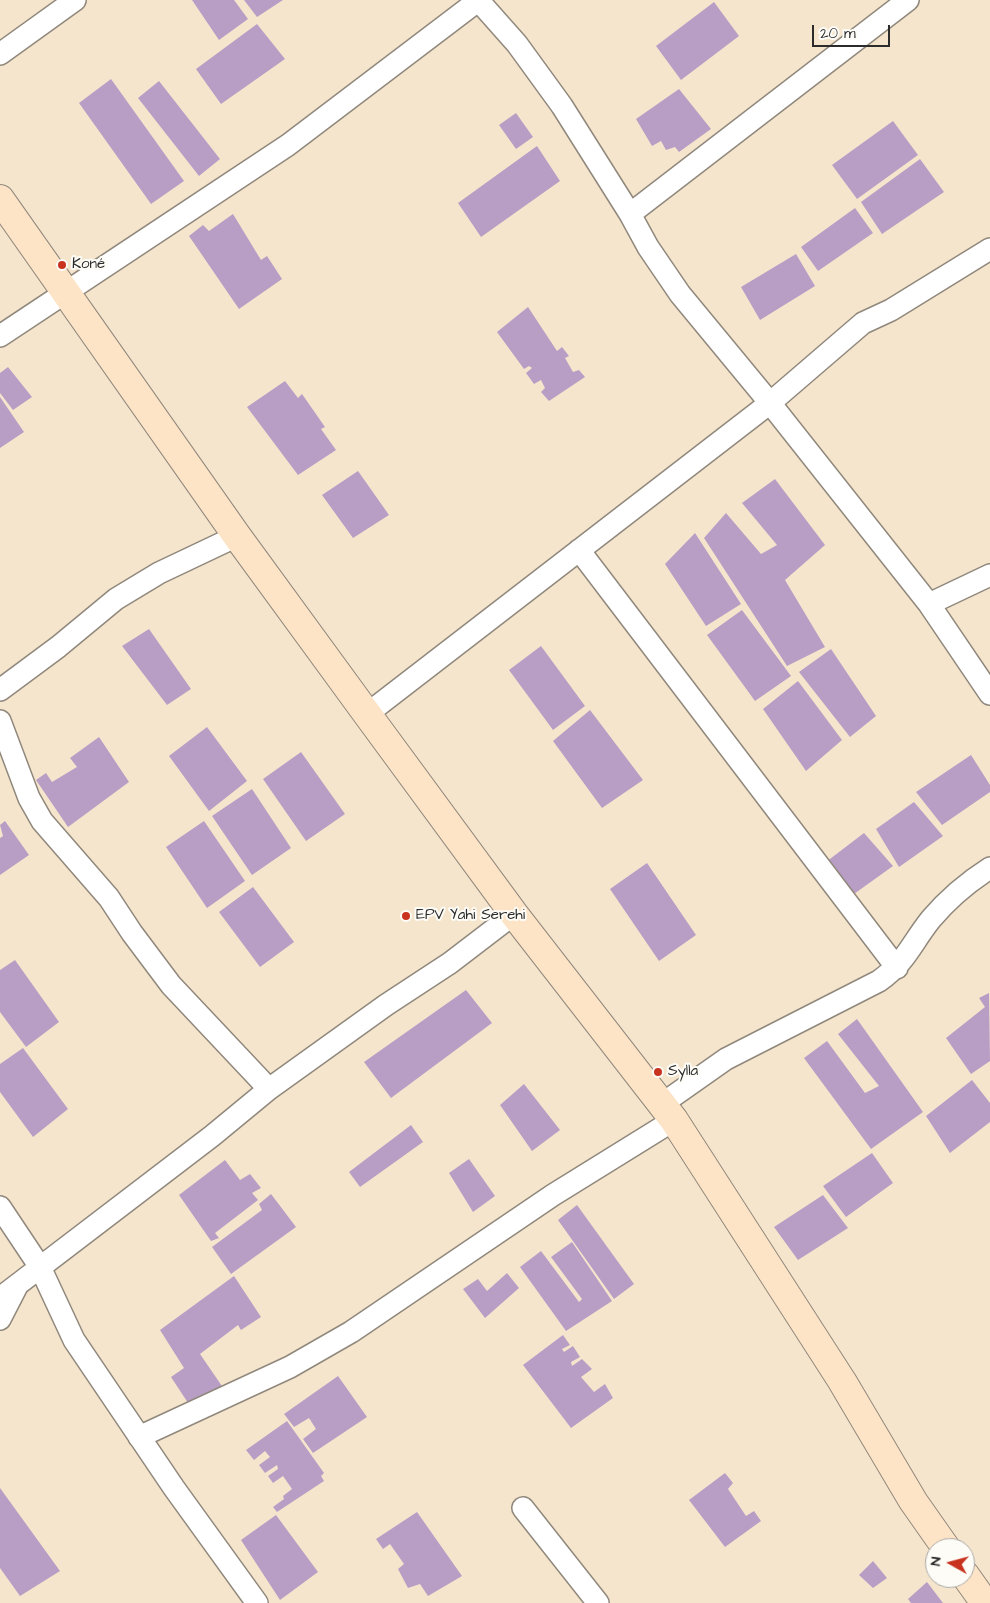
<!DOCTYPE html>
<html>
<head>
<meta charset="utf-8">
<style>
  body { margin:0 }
  #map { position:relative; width:990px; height:1603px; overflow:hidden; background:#f5e5cd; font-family:"Architects Daughter",sans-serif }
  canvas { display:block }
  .north { position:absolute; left:925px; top:1538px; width:50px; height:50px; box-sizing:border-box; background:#fdfcf7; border:1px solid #a9a8a5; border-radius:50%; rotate:277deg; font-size:14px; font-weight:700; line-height:20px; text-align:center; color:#2b2b2b }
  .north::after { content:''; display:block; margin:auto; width:18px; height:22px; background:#c8321e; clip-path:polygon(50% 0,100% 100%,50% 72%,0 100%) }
  .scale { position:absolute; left:812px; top:25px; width:78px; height:22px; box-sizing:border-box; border:2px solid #2b2b2b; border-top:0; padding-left:6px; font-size:15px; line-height:18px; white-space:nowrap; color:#2b2b2b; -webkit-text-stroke:4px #fdfcf7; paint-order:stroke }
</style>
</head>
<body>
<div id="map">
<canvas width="990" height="1603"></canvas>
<div class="north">N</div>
<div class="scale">20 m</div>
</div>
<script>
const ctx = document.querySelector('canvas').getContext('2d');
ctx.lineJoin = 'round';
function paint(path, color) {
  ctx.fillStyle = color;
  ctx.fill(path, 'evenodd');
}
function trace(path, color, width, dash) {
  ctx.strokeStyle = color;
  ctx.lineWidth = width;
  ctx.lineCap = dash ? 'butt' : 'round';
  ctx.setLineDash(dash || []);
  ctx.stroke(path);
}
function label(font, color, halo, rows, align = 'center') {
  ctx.font = font + ' "Architects Daughter",sans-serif';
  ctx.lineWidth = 4;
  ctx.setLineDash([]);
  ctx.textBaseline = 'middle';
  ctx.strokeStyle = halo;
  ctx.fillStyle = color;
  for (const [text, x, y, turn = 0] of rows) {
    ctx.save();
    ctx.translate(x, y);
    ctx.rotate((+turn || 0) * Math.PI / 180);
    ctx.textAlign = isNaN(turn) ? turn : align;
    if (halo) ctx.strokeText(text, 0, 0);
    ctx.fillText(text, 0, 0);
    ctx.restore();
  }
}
const building = new Path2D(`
  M192,0H234L248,19L219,40Z
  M244,0H283L257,17Z
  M714,2L739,36L681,80L656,46Z
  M257,24L285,59L221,104L196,69Z
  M111,79L184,181L151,204L79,103Z
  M159,81L220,159L199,176L138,98Z
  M679,89L711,129L679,152L675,147L666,150L661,141L652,146L636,119Z
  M516,113L533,137L516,149L499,125Z
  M893,121L918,155L857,199L832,165Z
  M537,146L560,181L481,237L458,203Z
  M920,159L944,192L882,234L861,202Z
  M855,208L873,233L818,271L801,247Z
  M233,214L261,260L267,256L282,279L239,309L189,236L203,225L209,231Z
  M796,254L815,286L760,320L741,287Z
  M528,307L557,351L562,347L569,356L565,358L573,372L579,370L585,377L549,401L541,392L545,388L541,380L534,384L526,373L532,368L529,366L524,369L497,332Z
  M8,367L32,397L13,410L0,393V373Z
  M285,381L298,398L302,394L325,427L321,429L336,450L298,475L247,407Z
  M0,397L24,432L0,448Z
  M358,471L389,515L353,538L322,495Z
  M775,479L825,545L785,580L825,647L787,666L704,538L726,513L761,554L777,545L742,503Z
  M695,533L741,604L706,626L665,564Z
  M742,610L791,676L755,701L707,635Z
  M149,629L191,689L167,705L122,646Z
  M541,646L585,706L553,730L509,670Z
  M831,649L876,716L850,737L799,672Z
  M798,681L842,740L806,771L763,709Z
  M590,710L643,780L602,808L553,741Z
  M207,727L247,781L209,811L169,756Z
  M99,737L129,782L68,827L36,780L46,773L52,782L77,767L70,758Z
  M301,752L345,814L306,841L263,779Z
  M971,755L990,785V792L942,825L916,792Z
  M252,789L291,848L252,875L212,816Z
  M914,802L943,836L899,867L876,829Z
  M5,821L29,855L0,875V838L3,836L0,825Z
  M204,821L245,881L207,908L166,847Z
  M864,833L893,866L847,899L822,865Z
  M647,863L696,935L659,961L610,889Z
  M253,887L294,942L260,967L219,912Z
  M15,960L59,1022L26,1047L0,1012V970Z
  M466,990L492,1023L391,1098L364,1062Z
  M989,993L990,1061L971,1074L946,1038L985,1007L979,998Z
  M857,1019L923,1112L871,1149L804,1058L827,1041L865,1093L879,1086L838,1034Z
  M23,1048L68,1109L33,1137L0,1092V1064Z
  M972,1080L990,1103V1122L950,1153L926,1116Z
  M524,1084L560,1130L532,1151L500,1105Z
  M411,1125L423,1142L360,1187L349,1172Z
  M872,1153L893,1183L846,1217L823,1186Z
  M469,1159L495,1196L473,1212L449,1173Z
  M225,1160L240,1180L250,1174L261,1188L252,1193L258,1200L215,1233L219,1238L211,1241L179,1195Z
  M271,1194L296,1227L231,1274L212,1247L262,1210L259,1204Z
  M823,1195L848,1228L798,1260L774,1227Z
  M577,1205L634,1284L614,1299L558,1220Z
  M572,1242L612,1301L566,1331L520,1267L541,1251L579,1302L582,1299L551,1257Z
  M507,1273L519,1288L485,1318L463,1289L478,1279L487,1291Z
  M234,1276L261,1317L241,1330L238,1325L200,1354L226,1392L192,1409L171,1377L184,1368L160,1330Z
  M563,1335L570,1345L562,1349L564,1352L573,1346L580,1357L571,1362L572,1366L582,1359L592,1369L581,1377L594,1392L605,1384L613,1398L571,1428L523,1365Z
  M338,1376L367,1417L313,1453L303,1439L316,1429L309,1418L294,1427L284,1414Z
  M287,1421L324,1473L321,1476L324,1481L277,1512L273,1507L284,1499L283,1496L292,1489L283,1476L273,1483L268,1476L278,1469L277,1465L265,1473L259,1465L270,1457L265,1451L254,1460L246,1450Z
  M725,1473L733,1483L728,1489L746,1516L754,1511L761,1521L725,1547L689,1500Z
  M0,1488L60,1571L20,1596L0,1568Z
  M417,1512L462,1576L428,1596L420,1584L408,1588L398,1569L404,1564L390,1544L383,1549L376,1539Z
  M276,1515L318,1572L280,1600L241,1540Z
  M873,1561L887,1578L873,1588L859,1575Z
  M927,1582L943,1603H911L908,1599Z`);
const street = new Path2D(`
  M478,0L517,44L562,106L630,214L648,247L680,294L770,403L929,604L990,694
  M0,54L75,0
  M630,214L908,0
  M0,336L288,145L479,0
  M579,550L897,968
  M929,604L990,575
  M0,690L58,647L116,599L159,573L237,536
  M367,714L770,403L863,323L891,310L990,249
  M0,721L29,798L42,821L109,898L132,933L171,985L269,1089
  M662,1104L726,1059L879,981C907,961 911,944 931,919C948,899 968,882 990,868
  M0,1207L40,1267L74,1340L174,1488L257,1603
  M0,1298L212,1136L269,1089L386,1005L450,963L514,914
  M0,1319L17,1286
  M139,1437L290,1367L351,1332L553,1195L674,1120
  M523,1508L598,1603`);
const secondary = new Path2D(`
  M0,199L237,536L367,714L514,914L674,1120L842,1381L913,1501L946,1548
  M965,1575L985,1603`);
const markers = [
  [62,265,5,"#c8321e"],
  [406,916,5,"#c8321e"],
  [658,1072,5,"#c8321e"]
];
const poiNames = [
  ["Koné",72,265],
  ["EPV Yahi Serehi",416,916],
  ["Sylla",668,1072]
];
paint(building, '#b89ec5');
trace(street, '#90887c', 24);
trace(secondary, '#90887c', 30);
trace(street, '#fff', 21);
trace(secondary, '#fee4c6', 28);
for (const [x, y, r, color] of markers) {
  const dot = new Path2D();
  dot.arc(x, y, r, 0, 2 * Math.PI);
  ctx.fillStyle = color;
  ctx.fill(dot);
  trace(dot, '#fdfcf7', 2);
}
label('15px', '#2b2b2b', '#fdfcf7', poiNames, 'left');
</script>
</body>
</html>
